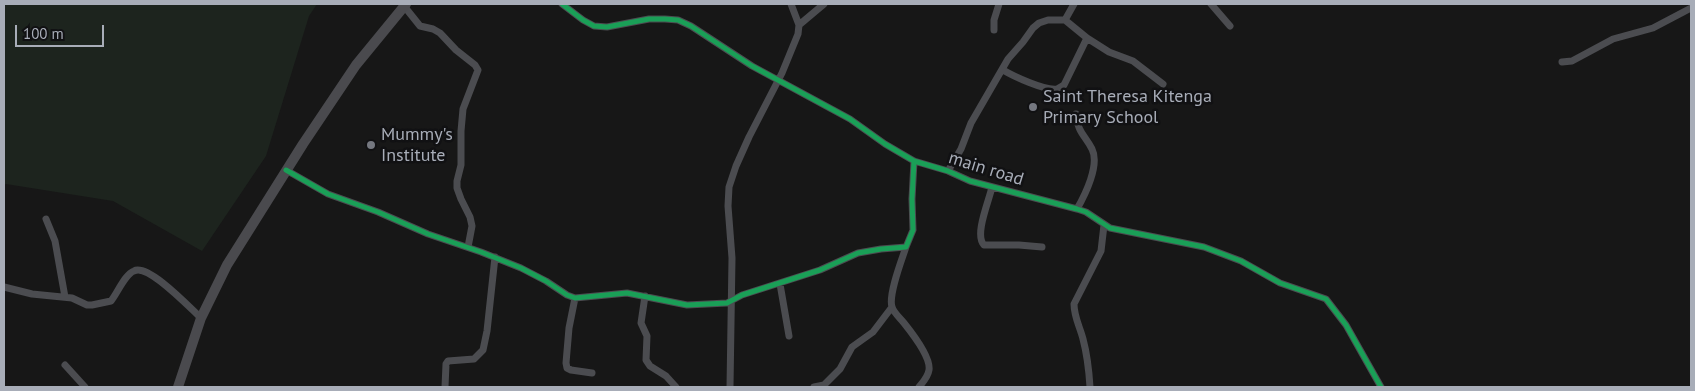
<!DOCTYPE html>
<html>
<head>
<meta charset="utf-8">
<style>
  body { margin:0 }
  #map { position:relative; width:1695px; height:391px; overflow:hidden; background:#171717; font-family:"PT Sans",sans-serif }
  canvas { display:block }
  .frame { position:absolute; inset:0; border:5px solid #a8adb8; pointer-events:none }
  .scale { position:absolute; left:15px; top:25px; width:89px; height:22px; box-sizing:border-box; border:2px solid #a8adb8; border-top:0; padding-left:6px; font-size:15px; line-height:18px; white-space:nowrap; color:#a8adb8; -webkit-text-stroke:4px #111113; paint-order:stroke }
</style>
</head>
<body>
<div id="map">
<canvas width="1695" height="391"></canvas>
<div class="frame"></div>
<div class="scale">100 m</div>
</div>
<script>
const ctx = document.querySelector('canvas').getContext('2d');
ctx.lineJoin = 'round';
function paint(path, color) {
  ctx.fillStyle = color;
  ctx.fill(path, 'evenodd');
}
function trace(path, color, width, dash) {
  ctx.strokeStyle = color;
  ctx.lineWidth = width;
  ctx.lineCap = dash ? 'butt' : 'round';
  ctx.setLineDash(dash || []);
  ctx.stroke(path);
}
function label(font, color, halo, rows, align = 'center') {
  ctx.font = font + ' "PT Sans",sans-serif';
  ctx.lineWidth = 5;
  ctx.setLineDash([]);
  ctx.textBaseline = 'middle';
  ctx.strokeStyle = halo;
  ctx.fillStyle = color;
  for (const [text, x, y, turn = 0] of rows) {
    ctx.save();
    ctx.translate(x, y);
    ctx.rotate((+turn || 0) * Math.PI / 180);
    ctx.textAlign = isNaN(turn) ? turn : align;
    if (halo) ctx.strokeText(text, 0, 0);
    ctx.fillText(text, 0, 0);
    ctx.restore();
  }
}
const green = new Path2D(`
  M4,4H317L309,16L266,156L202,251L113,201L6,184L4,185Z`);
const minor = new Path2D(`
  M562,4L583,20L594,26L607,27L649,19H665L678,20L691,26L752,66L850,119L885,144L914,161L948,171L970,181L1077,209L1086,212L1110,228L1204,247L1241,261L1280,283L1326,299L1346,325L1381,387
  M1211,4L1230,26
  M404,6L420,26L433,29L440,33L456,50L475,65L478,70L463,109L461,131V165L457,181V188L461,199L470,217L472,226L468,247
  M1065,20L1074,4
  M799,25L824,4
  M994,30V20L999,4
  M1562,62L1572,61L1613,39L1653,28L1691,8
  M1003,70C1013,76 1045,91 1057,89C1060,88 1062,86 1064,85L1087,38
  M1076,114C1078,133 1084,134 1092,149C1100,165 1085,195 1077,209
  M286,170L328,194L378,212L428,234L481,252L521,268L546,281L567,295L575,298L627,293L687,305L727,303L742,295L820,270L858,253L881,249L906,247L913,230L912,199L914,161
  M948,171L961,149L971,123L1008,59L1023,42L1033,28L1039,23L1048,20H1065L1087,38L1109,52L1133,61L1163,84
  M992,187C989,201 974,235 984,245H1019L1042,247
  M46,219L55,241L65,297
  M906,247C902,259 888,295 892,307C894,313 900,318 904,323C912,333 931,357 929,370C928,377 923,382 919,387
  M780,284L789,336
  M4,287L32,294L72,298L87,305H92L111,301C117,294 125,274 134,271C148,263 190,308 201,318
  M645,296L641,323L647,336L646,360L650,366L666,376L676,387
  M575,298L569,328L566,363L567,368L571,370L592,373
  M65,365L85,387
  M445,387L446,364L448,361L474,359L483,350L487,331L495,257
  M730,387L732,258L728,206L729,187L736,166L749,137L782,73L798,34L799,25L791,4
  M814,387L824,385L840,369L852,347L873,332L892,307
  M1090,387C1089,371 1087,354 1083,339C1080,327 1074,317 1074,304L1101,251L1104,225`);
const secondary = new Path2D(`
  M178,387L201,318L227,265L303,144L356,65L406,4`);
const cycleway = new Path2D(`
  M562,4L583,20L594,26L607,27L649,19H665L678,20L691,26L752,66L850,119L885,144L914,161L948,171L970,181L1077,209L1086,212L1110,228L1204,247L1241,261L1280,283L1326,299L1346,325L1381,387
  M286,170L328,194L378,212L428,234L481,252L521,268L546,281L567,295L575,298L627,293L687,305L727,303L742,295L820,270L858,253L881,249L906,247L913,230L912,199L914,161`);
const markers = [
  [1033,107,5,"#757880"],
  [371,145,5,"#757880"]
];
const poiNames = [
  ["Saint Theresa Kitenga",1043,97],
  ["Primary School",1043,118],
  ["Mummy's",381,135],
  ["Institute",381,156]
];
const streetNames = [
  ["main road",986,169,17]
];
paint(green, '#1d241e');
trace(minor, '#4b4c50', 7);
trace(secondary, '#4a4a4e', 10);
trace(cycleway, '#1a9f57', 5);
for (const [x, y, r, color] of markers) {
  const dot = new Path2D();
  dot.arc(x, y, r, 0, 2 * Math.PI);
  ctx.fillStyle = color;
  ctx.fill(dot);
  trace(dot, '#111113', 2);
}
label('18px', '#a8adb8', '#111113', poiNames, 'left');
label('18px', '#a8adb8', '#111113', streetNames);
</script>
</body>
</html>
